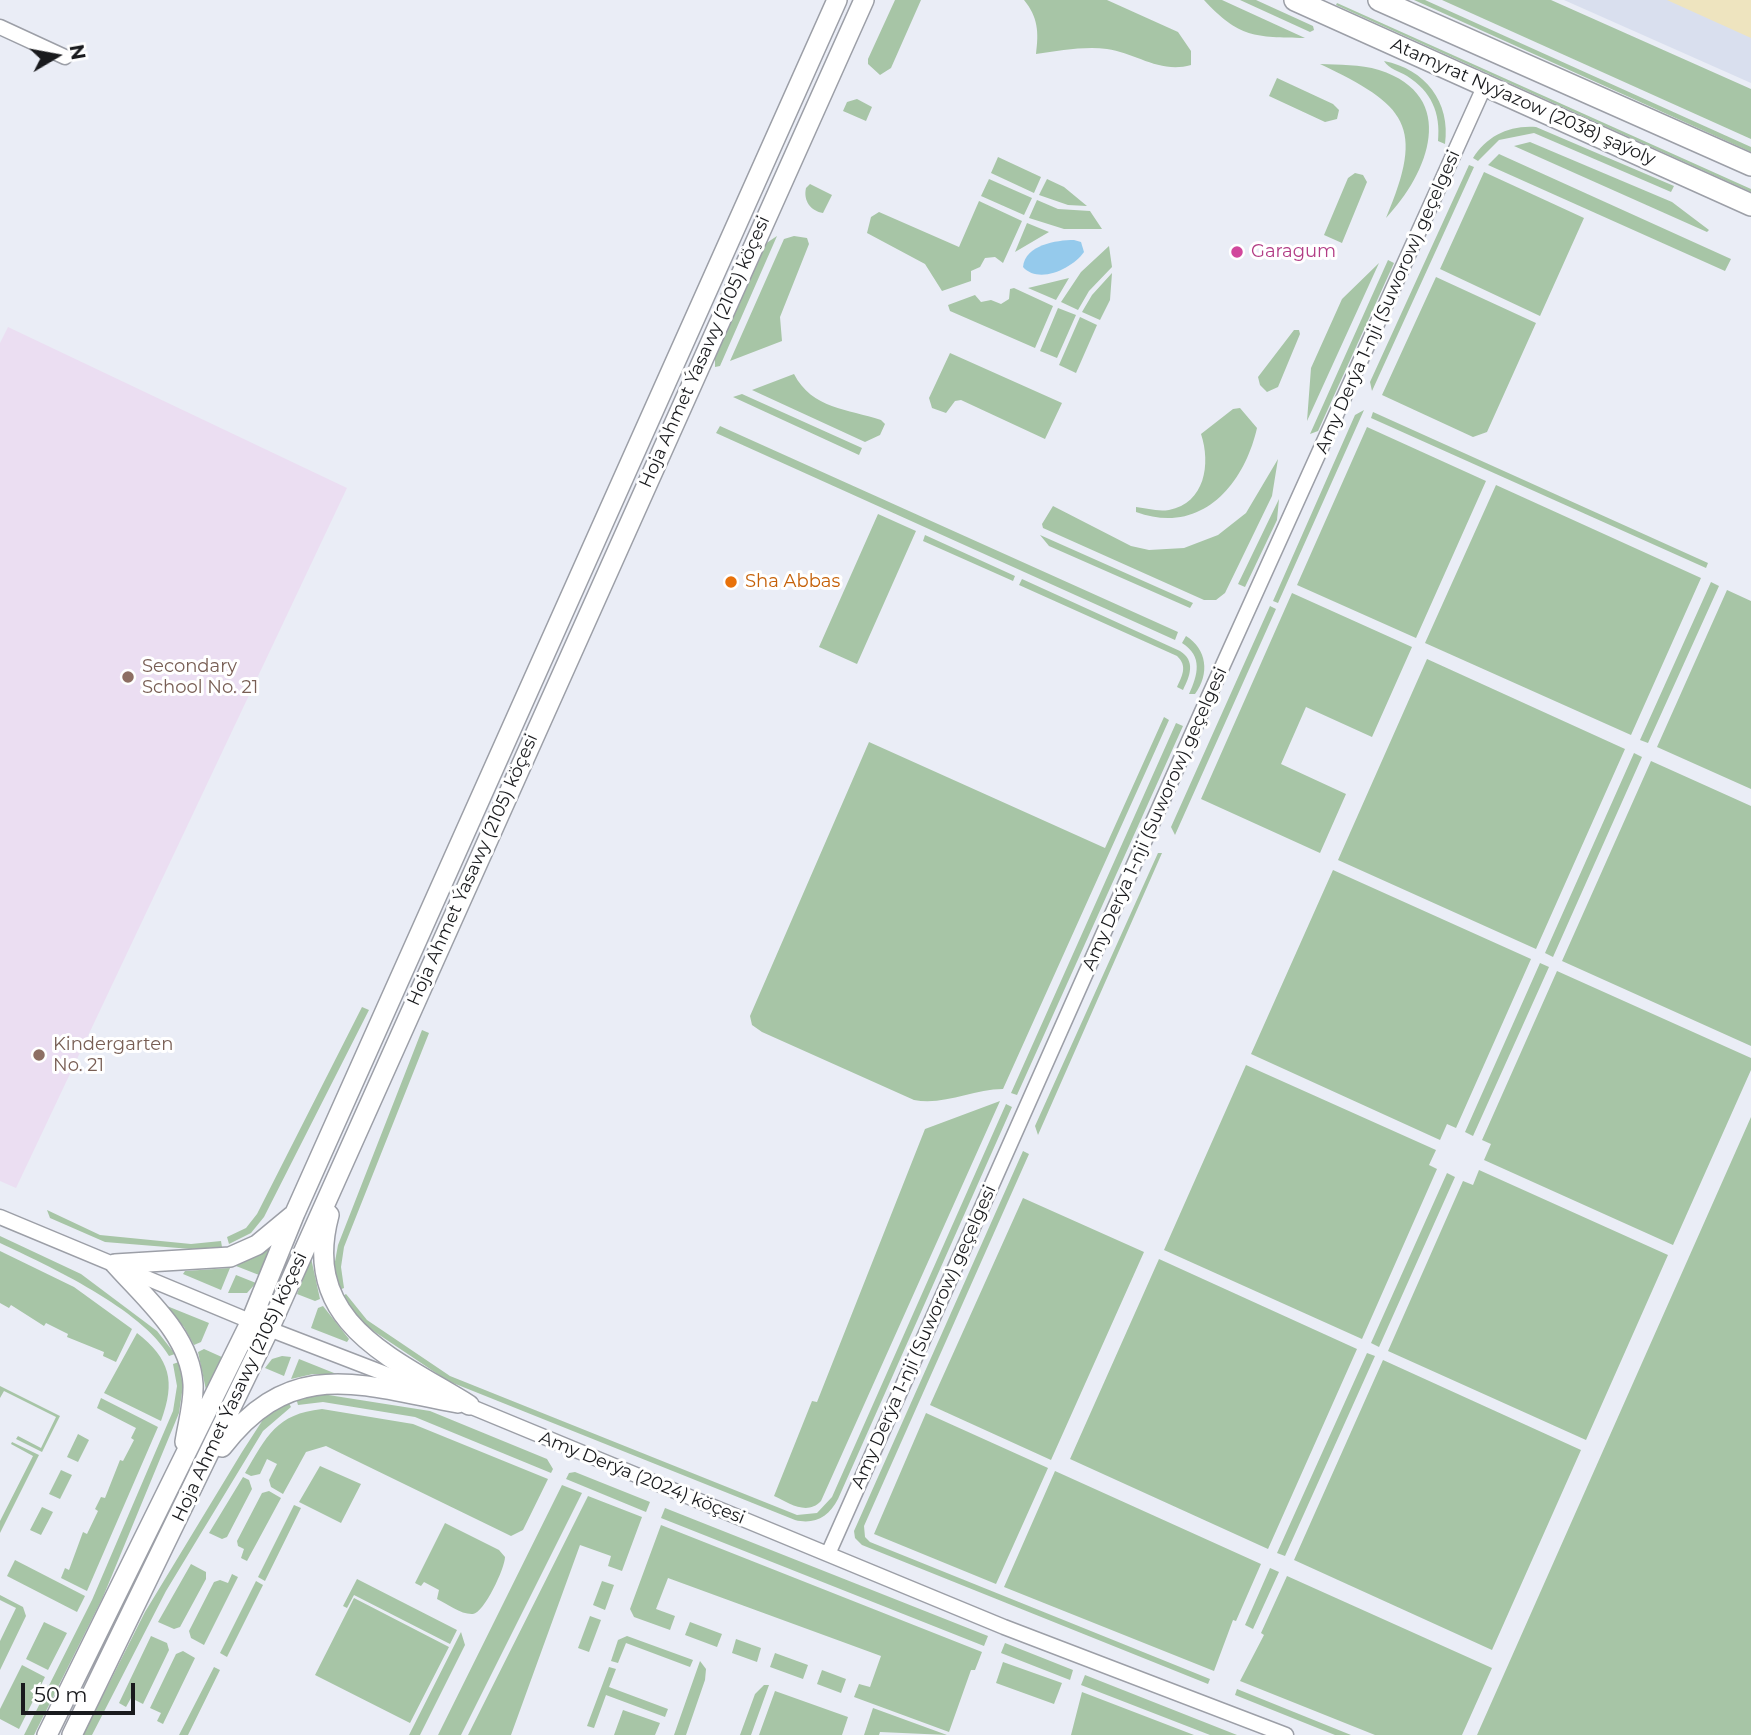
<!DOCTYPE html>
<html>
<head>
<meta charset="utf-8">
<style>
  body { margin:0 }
  #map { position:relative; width:1751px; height:1735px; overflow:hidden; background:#eaedf6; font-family:Montserrat,sans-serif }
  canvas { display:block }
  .north { position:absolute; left:21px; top:21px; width:70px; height:70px; -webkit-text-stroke:5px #fff; paint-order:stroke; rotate:80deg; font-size:19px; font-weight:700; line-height:28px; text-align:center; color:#191a1d }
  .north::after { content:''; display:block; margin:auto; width:24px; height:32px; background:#191a1d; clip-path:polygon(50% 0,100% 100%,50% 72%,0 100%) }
  .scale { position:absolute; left:21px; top:1683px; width:114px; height:32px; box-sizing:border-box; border:4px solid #191a1d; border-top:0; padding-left:9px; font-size:21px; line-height:24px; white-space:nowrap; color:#191a1d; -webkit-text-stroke:5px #fff; paint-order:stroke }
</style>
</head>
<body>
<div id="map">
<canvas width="1751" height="1735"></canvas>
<div class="north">N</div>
<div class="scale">50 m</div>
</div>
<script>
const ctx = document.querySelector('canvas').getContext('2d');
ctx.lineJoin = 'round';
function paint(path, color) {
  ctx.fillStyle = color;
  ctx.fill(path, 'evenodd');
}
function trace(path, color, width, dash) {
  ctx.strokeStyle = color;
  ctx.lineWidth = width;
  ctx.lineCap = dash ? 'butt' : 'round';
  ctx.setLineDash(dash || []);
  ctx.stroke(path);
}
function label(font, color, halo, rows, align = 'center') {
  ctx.font = font + ' Montserrat,sans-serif';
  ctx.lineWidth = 6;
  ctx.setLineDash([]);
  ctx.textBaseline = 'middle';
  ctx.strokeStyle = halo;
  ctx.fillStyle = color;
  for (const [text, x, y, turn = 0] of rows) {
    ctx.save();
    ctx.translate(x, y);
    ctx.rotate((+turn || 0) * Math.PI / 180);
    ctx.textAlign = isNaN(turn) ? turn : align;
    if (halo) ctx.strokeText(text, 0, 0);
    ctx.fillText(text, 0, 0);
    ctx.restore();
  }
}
const built = new Path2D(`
  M1564,0H1751V83Z`);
const education = new Path2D(`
  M8,327L347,488L16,1188L0,1181V343Z`);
const green = new Path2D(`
  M895,0H921L891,68L880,75L868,64V59Z
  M1024,0H1107L1178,32L1191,51V65C1160,74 1136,53 1107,49C1084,46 1059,51 1036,54C1039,32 1038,17 1024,0Z
  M1204,0H1222L1305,38C1255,37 1239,38 1204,0Z
  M1240,0H1256L1313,26L1314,30L1310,32Z
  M1414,0H1425L1751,147V152Z
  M1442,0H1551L1751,89V139Z
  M1337,3L1751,189V192L1336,5Z
  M1384,61C1425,69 1451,102 1445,144L1438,141C1441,113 1431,91 1407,76C1399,71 1389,69 1384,61Z
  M1320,64C1339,65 1360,64 1379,70C1460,96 1428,174 1386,218C1426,125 1406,105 1320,64Z
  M1277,78L1333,104L1339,110L1337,119L1325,122L1269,96Z
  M857,99L872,107L866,121L843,111L847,102Z
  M1536,127L1674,186L1671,192L1534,133L1499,140L1478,161L1473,158C1487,136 1509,125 1536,127Z
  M1530,142L1672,202L1709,230L1707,232L1514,146Z
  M1499,154L1731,259L1725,271L1488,165Z
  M998,157L1041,177L1034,193L991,173Z
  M1469,165L1474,167L1372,391L1370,382Z
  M1484,172L1584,218L1540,316L1440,269Z
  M1355,173L1363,175L1367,182L1342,243L1324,235L1348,178Z
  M989,179L1032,198L1024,215L981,196Z
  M1047,179L1064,187L1087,206L1068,205L1039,195Z
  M810,184L832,195L823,213C811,211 803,201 806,188Z
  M1037,200L1058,209L1090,211L1102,229H1064L1029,218Z
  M979,201L1022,221L1003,263L995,257L985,258L980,267L971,271V281L942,291L925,264L867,233L871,217L879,212L959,247Z
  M1027,223L1049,232L1015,252Z
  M777,236L720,366L715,367V355L765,244Z
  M794,236L807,238L809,244L780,317L782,341L730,361L784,239Z
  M1109,246L1112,267L1089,291L1078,310L1061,302L1081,272Z
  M1388,260L1394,263L1318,431L1310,434Z
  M1379,263L1307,421L1311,368L1342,299Z
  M1112,273L1110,300L1100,320L1082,312L1092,295Z
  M1436,277L1536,323L1487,432L1473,437L1382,395Z
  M1069,278L1056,300L1028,288Z
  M1014,288L1053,306L1035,348L950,311L948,305L975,295L981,302L991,300L1001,304L1009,299L1010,289Z
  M1058,308L1076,315L1057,358L1040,351Z
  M1080,317L1097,325L1076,373L1059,365Z
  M1294,330H1299L1300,334L1278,387L1267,392L1260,385L1258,377Z
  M950,353L1062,403L1045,439L961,400L955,401L946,413L932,408L929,398Z
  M794,374C812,409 848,409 881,420L885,424L880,435L865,442L752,390Z
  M742,394L862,448L859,455L733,397Z
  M1240,408L1257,428C1244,485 1201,536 1136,512V507C1147,508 1157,512 1169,510C1205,503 1211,464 1201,434L1233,409Z
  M1364,410L1278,603L1273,601L1355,415Z
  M1373,412L1708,563L1706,568L1371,418Z
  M720,426L1178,632L1175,640L716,433Z
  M1367,427L1486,481L1416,638L1297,585Z
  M1278,459L1272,496L1225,593L1216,600H1204L1043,528L1042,524L1053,506L1131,546L1149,550L1184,548L1218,535L1246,513Z
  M1496,485L1701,578L1631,735L1425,643Z
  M1279,499L1277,520L1245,587L1238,584Z
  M878,514L916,531L857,664L819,647Z
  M925,535L1015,576L1013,581L923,541Z
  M1040,535L1193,603L1190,608L1049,546Z
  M1022,579L1180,651C1196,661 1190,676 1183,690L1177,687C1182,676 1188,666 1177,656L1019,585Z
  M1711,582L1719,586L1648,743L1640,740Z
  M1727,590L1751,601V789L1657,747Z
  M1292,593L1412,647L1372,737L1306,707L1281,764L1346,794L1320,853L1201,799Z
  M1270,606L1276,609L1175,835L1171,827Z
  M1186,636C1207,649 1210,674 1195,694H1189C1198,675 1203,656 1182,643Z
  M1427,659L1625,749L1536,949L1338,860Z
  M1164,717L1169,720L1003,1089C972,1089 944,1106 914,1100L762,1032L752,1025L750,1016L869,742L1105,848Z
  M1176,723L1183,726L1017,1095L1011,1093Z
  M1634,753L1642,757L1553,957L1545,953Z
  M1651,761L1751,806V1046L1562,961Z
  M1158,853H1162L1038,1135L1035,1126Z
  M1333,870L1531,959L1456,1128L1447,1124L1440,1140L1251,1054Z
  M1540,963L1549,967L1473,1136L1465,1132Z
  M1557,971L1751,1058V1070L1673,1245L1484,1160L1491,1144L1482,1140Z
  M362,1007L369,1010L264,1217L251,1233L229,1244L227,1237L246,1228L257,1214Z
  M422,1030L429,1033L344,1247L341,1267L344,1288L339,1290L334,1267L338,1245Z
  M1246,1065L1436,1150L1429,1165L1437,1169L1362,1339L1164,1250Z
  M1000,1101L821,1501C807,1516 789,1503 774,1496L812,1401L817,1402L925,1129Z
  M1006,1104L1012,1107L838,1499C829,1517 814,1525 795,1520L448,1381L363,1324L341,1297L346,1294L367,1320L450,1376L797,1515L817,1513L832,1497Z
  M1751,1117V1735H1477Z
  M1023,1151L1029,1154L864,1526L865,1537L870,1542L1210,1679L1208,1684L862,1545L855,1538L854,1531Z
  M1479,1170L1668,1255L1586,1440L1388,1351L1463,1181L1473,1185Z
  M1447,1173L1455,1177L1379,1347L1371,1343Z
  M1023,1198L1144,1252L1051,1460L930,1405Z
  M47,1210L100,1235L191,1244L221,1241L222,1247L191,1249L105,1242L50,1218Z
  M0,1236L81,1274L157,1331L175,1354L169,1356C142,1309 49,1266 0,1243Z
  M274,1240L259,1275L236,1266Z
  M0,1251L74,1287L132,1329L116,1362L103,1356L104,1352L67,1337L68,1334L46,1323L44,1326L11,1305L9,1308L0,1303Z
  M311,1258L320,1299L315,1301L297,1294Z
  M1159,1259L1357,1349L1268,1549L1070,1459Z
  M230,1268L221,1290L183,1274L185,1271Z
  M236,1275L256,1283L247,1293H228Z
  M162,1304L209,1323L201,1342L194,1345L184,1327Z
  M323,1306L349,1339L347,1342L311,1328L318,1308Z
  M137,1333C170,1359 176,1381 161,1421L104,1393Z
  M204,1349L224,1358L206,1390L198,1352Z
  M1367,1353L1375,1356L1285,1556L1277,1553Z
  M282,1356L291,1357L284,1376L265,1368L272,1359Z
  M299,1359L339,1375L313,1374L291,1379Z
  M1383,1360L1581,1450L1492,1650L1294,1560Z
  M179,1362L183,1386L179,1413L103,1597L34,1735H24L92,1600L173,1411L177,1386L173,1364Z
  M0,1386L60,1416L42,1452L16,1439L18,1436L41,1448L56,1417L4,1391L0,1398Z
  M322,1394L430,1411L547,1459L553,1469L551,1473L415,1417L323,1402L298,1405L296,1398Z
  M101,1398L158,1427L87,1591L61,1578L65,1568L69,1570L83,1532L87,1534L98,1511L95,1509L101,1497L105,1498L120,1460L123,1461L134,1440L131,1438L136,1428L97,1408Z
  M288,1401L291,1407L263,1431L166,1591L92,1735H83L145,1612L242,1452L264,1418Z
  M322,1409L413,1424L548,1479L523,1530L511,1536L326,1446L306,1452L283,1494L271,1487L269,1480L277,1464L267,1459L260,1474L251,1476L245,1473C267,1436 276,1414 322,1409Z
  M926,1413L1048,1468L996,1584L874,1534Z
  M78,1434L89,1440L78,1462L67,1457Z
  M12,1442L39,1455L0,1533V1521L33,1456L11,1444Z
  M320,1466L361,1484L341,1523L299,1502Z
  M61,1470L72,1475L60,1499L49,1494Z
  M1055,1471L1261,1564L1236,1621L1233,1620L1214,1671L1004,1587Z
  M575,1472L650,1502L646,1512L566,1479L569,1473Z
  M243,1477L249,1480L252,1489L227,1537L222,1539L209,1533Z
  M562,1485L582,1493L461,1735H438Z
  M269,1491L281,1498L247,1561L241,1558L244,1549L238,1546L237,1541L262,1493Z
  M588,1496L642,1517L622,1571L608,1566L611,1556L580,1545L511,1735H468Z
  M294,1505L301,1508L265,1581L258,1577Z
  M42,1507L53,1512L41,1535L30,1530Z
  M665,1508L988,1636L984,1646L661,1518Z
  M445,1523L499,1550L505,1557C505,1568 484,1613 473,1614C462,1615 447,1604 437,1599L439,1590L424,1582L421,1586L415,1583Z
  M661,1525L982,1652L975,1670H971L949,1732L854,1697L859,1684L870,1687L881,1656L668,1578L656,1609L675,1616L670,1630L634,1617L630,1609Z
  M15,1560L85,1596L77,1612L7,1576Z
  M191,1564L206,1572V1579L180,1627L174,1629L158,1622Z
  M1270,1568L1279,1572L1253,1629L1245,1625Z
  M232,1574L238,1577L204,1645L191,1638L189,1631L214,1582L220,1580L228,1583Z
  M1287,1576L1492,1668L1462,1735H1375L1240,1681L1264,1635L1261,1633Z
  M357,1579L457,1630L450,1644L354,1595L347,1608L343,1606Z
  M256,1581L263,1585L227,1657L220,1653Z
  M602,1581L614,1585L605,1610L593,1605Z
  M0,1595L23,1607L26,1616L0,1670V1641L16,1608L0,1600Z
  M354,1598L449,1647L410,1723L315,1675Z
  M590,1616L601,1620L589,1652L578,1648Z
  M44,1622L67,1633L48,1670L26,1659Z
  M690,1622L722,1634L717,1647L685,1635Z
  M461,1632L465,1645L420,1735H409Z
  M151,1636L167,1643L169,1650L143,1704L131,1698L126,1707L119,1703Z
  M627,1636L693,1660L690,1667L626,1643L618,1663L611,1661L618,1640Z
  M736,1639L761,1648L757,1662L732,1653Z
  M1005,1643L1073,1670L1070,1680L1001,1653Z
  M183,1651L195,1658L163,1724L157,1721L161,1713L150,1708L176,1654Z
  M775,1653L808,1665L803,1679L770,1667Z
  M700,1661L706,1669L705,1680L686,1735H674Z
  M1003,1662L1062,1683L1054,1704L996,1683Z
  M22,1665L45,1677L19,1729L0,1719V1709Z
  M214,1667L220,1670L188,1735H179Z
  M609,1667L616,1669L609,1687L668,1709L665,1717L606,1695L594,1728L587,1726Z
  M822,1670L846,1679L841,1693L817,1684Z
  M1085,1675L1237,1735H1210L1081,1685Z
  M764,1685H769L751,1735H740L755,1694Z
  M1237,1689L1351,1735H1335L1235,1695Z
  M775,1691L848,1717L842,1735H759Z
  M1082,1692L1194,1735H1071Z
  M873,1708L947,1735L880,1732L879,1735H864Z
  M623,1710L660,1723L655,1735H614Z`);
const sand = new Path2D(`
  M1667,0H1751V38Z`);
const water = new Path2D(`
  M1074,240L1081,242L1084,252C1073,268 1039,285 1023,267C1025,245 1056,240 1074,240Z`);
const minor = new Path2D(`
  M0,27L65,57
  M0,1217L269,1329L430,1391
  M462,1403L1004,1627L1286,1735
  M828,1554L1200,716L1485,85`);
const secondary = new Path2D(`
  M329,1215C300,1323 393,1358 469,1405
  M115,1264C146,1299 190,1335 193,1384C194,1403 188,1423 185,1442
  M115,1264L230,1257L257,1245L292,1216
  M222,1447C292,1356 360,1385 458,1403
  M47,1735L251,1321L295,1213L837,0
  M72,1735L269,1329L864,0`);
const primary = new Path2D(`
  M1295,0L1751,205
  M1379,0L1751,165`);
const markers = [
  [1237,252,7,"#d1479c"],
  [731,582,7,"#e8710a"],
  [128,677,7,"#8d6e63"],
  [39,1055,7,"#8d6e63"]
];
const streetNames = [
  ["Atamyrat Nyýazow (2038) şaýoly",1523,102,24],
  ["Amy Derýa 1-nji (Suworow) geçelgesi",1388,302,-66],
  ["Hoja Ahmet Ýasawy (2105) köçesi",705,352,-66],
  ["Amy Derýa 1-nji (Suworow) geçelgesi",1155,819,-66],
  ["Hoja Ahmet Ýasawy (2105) köçesi",473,870,-66],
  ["Amy Derýa 1-nji (Suworow) geçelgesi",924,1337,-66],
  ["Hoja Ahmet Ýasawy (2105) köçesi",240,1387,-65],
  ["Amy Derýa (2024) köçesi",642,1478,22]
];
const hotelNames = [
  ["Garagum",1251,252]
];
const foodNames = [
  ["Sha Abbas",745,582]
];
const educationNames = [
  ["Secondary",142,667],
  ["School No. 21",142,688],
  ["Kindergarten",53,1045],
  ["No. 21",53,1066]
];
paint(built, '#d9dfee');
paint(education, '#ebdef2');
paint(green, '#a7c5a6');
paint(sand, '#eee4bf');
paint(water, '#95caec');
trace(minor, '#9c9fa7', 17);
trace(secondary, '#9c9fa7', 22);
trace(primary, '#9c9fa7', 24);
trace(minor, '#fff', 14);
trace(secondary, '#fff', 19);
trace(primary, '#fff', 21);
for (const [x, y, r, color] of markers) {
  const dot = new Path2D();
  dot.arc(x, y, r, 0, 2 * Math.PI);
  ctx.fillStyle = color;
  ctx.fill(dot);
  trace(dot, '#fff', 2.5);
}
label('18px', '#191a1d', '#fff', streetNames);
label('18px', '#b23c85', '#fff', hotelNames, 'left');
label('18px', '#c56008', '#fff', foodNames, 'left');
label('18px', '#785e54', '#fff', educationNames, 'left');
</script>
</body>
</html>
